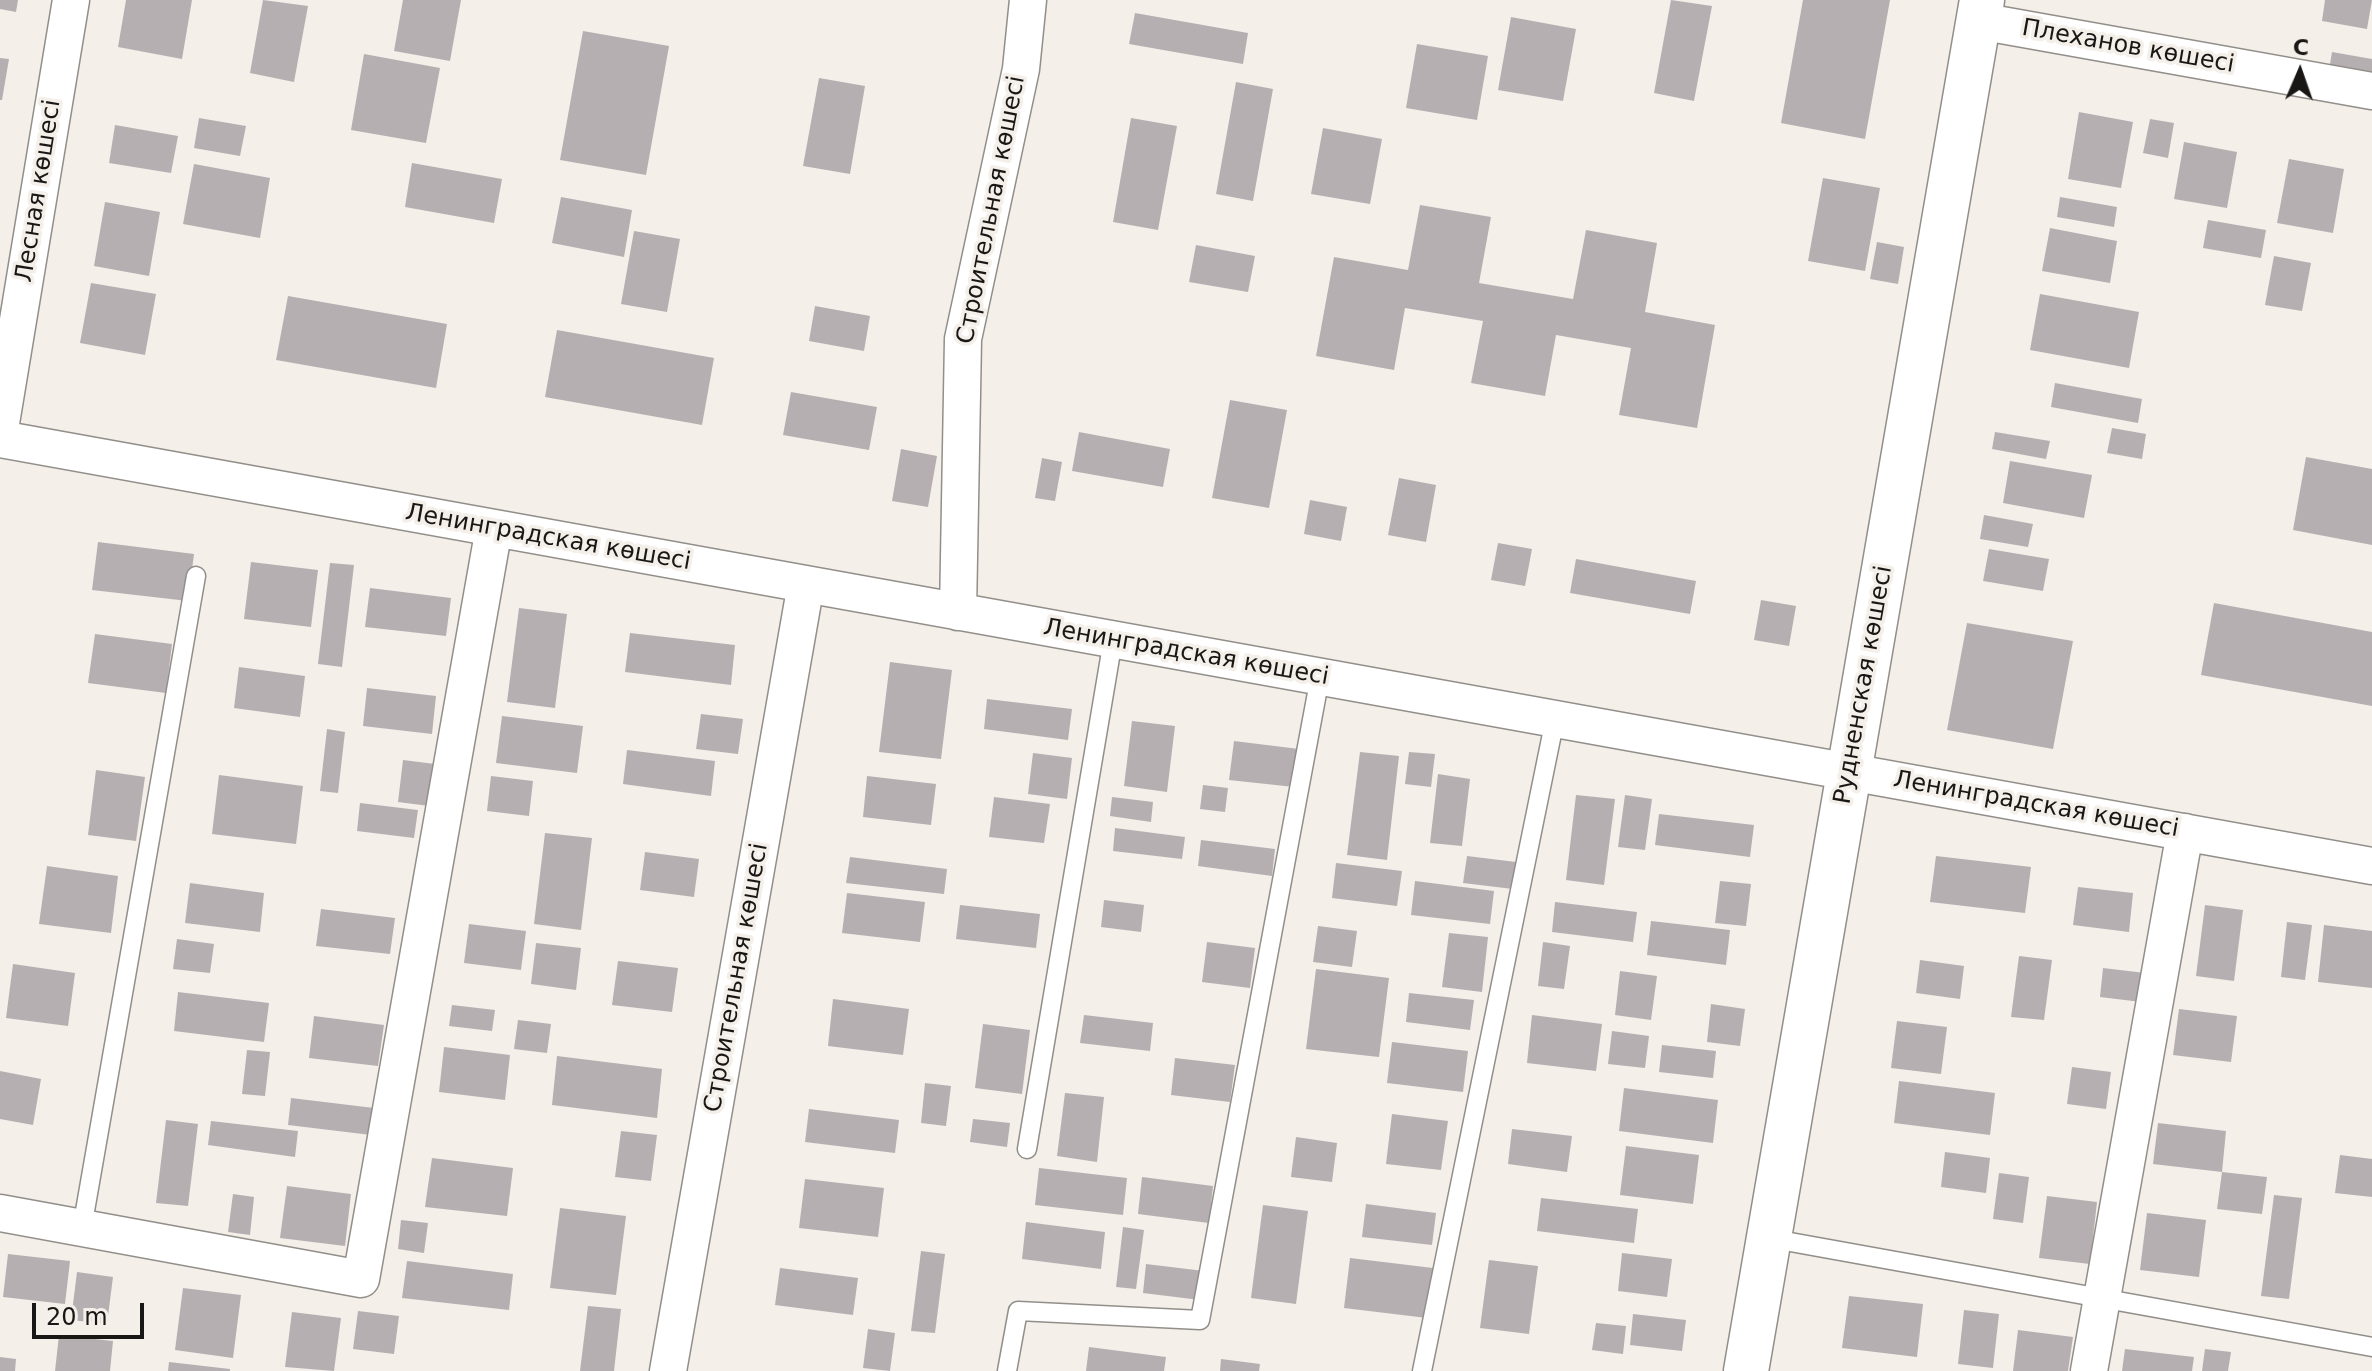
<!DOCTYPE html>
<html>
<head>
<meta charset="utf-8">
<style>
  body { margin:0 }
  #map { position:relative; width:2372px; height:1371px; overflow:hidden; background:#f4efe9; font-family:"DejaVu Sans",sans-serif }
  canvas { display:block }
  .north { position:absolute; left:2260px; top:32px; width:80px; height:80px; -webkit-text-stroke:6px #f4efe9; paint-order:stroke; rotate:2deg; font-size:22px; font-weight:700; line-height:32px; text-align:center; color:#191715 }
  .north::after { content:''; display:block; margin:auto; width:28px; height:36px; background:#191715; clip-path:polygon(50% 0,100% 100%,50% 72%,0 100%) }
  .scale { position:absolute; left:32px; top:1303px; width:112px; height:36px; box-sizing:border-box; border:4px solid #191715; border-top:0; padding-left:10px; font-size:24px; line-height:28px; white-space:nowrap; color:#191715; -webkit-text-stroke:6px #f4efe9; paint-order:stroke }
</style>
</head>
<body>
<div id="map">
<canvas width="2372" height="1371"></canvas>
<div class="north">С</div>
<div class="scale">20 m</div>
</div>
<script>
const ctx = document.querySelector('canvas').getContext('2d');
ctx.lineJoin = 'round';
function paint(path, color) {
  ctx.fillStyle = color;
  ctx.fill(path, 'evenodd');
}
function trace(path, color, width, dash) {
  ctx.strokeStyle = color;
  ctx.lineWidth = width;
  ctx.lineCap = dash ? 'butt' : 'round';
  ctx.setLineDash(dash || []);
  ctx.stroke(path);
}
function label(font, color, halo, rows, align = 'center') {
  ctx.font = font + ' "DejaVu Sans",sans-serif';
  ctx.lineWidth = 7;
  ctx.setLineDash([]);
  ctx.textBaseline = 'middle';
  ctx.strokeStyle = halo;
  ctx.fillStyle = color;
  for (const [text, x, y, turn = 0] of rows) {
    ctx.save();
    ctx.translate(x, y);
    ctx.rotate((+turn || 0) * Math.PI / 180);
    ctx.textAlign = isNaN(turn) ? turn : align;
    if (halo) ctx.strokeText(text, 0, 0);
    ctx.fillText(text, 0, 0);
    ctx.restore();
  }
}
const building = new Path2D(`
  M0,0H18L16,12L0,9Z
  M126,0H192L182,59L118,47Z
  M263,0L308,6L294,82L250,73Z
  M403,0H461L450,61L394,51Z
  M1671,0L1712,6L1694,101L1654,93Z
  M1803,0H1890L1865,139L1781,123Z
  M2325,0H2372L2367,29L2322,21Z
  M1135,13L1248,33L1243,64L1129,44Z
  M1511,17L1576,29L1563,101L1498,90Z
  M583,31L669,46L646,175L560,160Z
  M1417,44L1488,56L1477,120L1406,108Z
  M2332,52L2372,59V84L2328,76Z
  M364,54L440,68L426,143L351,130Z
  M0,58L9,59L2,100H0Z
  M819,78L865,86L850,174L803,166Z
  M1236,82L1273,89L1253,201L1216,194Z
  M2079,112L2133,122L2121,188L2068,179Z
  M199,118L246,126L240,156L194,148Z
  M1131,118L1177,126L1158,230L1113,222Z
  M2150,119L2174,123L2168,158L2143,153Z
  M115,125L178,136L171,173L109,163Z
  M1323,128L1382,139L1370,204L1311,194Z
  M2184,142L2237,152L2227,208L2174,199Z
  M2289,159L2344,169L2333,233L2277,223Z
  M412,163L502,179L494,223L405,207Z
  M194,164L270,178L260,238L183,224Z
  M1823,178L1880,188L1865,271L1808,261Z
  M561,197L632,210L624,257L552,243Z
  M2060,197L2117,207L2114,227L2057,217Z
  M105,202L160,212L149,276L94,266Z
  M1420,205L1491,217L1479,283L1573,299L1586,230L1657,243L1645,312L1715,325L1697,428L1619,415L1631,348L1556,335L1545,396L1471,383L1483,321L1405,308L1394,370L1316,356L1334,257L1408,270Z
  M2208,220L2266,230L2261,258L2203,248Z
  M2050,228L2117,241L2110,283L2042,271Z
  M634,231L680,239L667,312L621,304Z
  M1877,242L1904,247L1898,284L1870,279Z
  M1196,245L1255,256L1248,292L1189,282Z
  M2274,256L2311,263L2302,311L2265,305Z
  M91,283L156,294L145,355L80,343Z
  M2040,294L2139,312L2129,368L2030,350Z
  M288,296L447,324L436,388L276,360Z
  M815,306L870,316L864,351L809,341Z
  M557,330L714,358L702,425L545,397Z
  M2055,383L2142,399L2138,423L2051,407Z
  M791,392L877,407L869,450L783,435Z
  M1230,400L1287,410L1269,508L1212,498Z
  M2112,428L2146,434L2142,459L2107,453Z
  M1079,432L1170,449L1163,487L1072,471Z
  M1995,432L2050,441L2046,459L1992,449Z
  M901,449L937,456L928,507L892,501Z
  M2306,457L2372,469V545L2293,530Z
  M1042,458L1062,462L1055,501L1035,498Z
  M2010,461L2092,475L2084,518L2003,503Z
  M1399,478L1436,485L1426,542L1388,535Z
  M1310,500L1347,507L1341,541L1304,534Z
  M1984,515L2033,524L2028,547L1980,539Z
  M98,542L194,554L188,601L92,590Z
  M1498,543L1532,549L1525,586L1491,580Z
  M1989,549L2049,559L2043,591L1983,581Z
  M1576,559L1696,581L1690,614L1570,593Z
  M251,562L318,570L311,627L244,619Z
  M330,563L354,565L342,667L318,664Z
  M370,588L451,598L446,636L365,627Z
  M1761,600L1796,606L1789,646L1754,640Z
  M2214,603L2372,632V706L2201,675Z
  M519,608L567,614L555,708L507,702Z
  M1967,623L2073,641L2053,749L1947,730Z
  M630,633L735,645L731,685L625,672Z
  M95,634L172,644L166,693L88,683Z
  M890,662L952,670L941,759L879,752Z
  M239,667L305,676L300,717L234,708Z
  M367,688L436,696L432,734L363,726Z
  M987,699L1072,709L1068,740L984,729Z
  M701,714L743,719L738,754L696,749Z
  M502,716L583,726L577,773L496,763Z
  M1132,721L1175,726L1167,792L1124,786Z
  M327,729L345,732L338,793L320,791Z
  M1234,741L1299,749L1294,787L1229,780Z
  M627,750L715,761L711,796L623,784Z
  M1360,752L1399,756L1387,860L1347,855Z
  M1409,752L1435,754L1431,787L1405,784Z
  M1033,753L1072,758L1067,799L1028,794Z
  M403,760L443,765L437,807L398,802Z
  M96,770L145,777L136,841L88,835Z
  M1438,774L1470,779L1462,846L1430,843Z
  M219,775L303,786L296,844L212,834Z
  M491,776L533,781L529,816L487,811Z
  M867,776L936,784L931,825L863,817Z
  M1203,785L1228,788L1225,812L1200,809Z
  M1576,795L1615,799L1604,885L1566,880Z
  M1625,795L1652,799L1645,850L1618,847Z
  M994,797L1050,804L1044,843L989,837Z
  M1112,797L1153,802L1151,822L1110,816Z
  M360,803L418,810L414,838L357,831Z
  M1659,814L1754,825L1750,857L1655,845Z
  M1115,828L1185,837L1182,859L1113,851Z
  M545,833L592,838L581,930L534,924Z
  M1201,840L1275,849L1272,876L1198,866Z
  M645,852L699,859L694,897L640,890Z
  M1467,856L1516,862L1513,889L1463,883Z
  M1936,856L2031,867L2025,913L1930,902Z
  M850,857L947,869L944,894L846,883Z
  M1336,863L1402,871L1397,906L1332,898Z
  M47,866L118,876L111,933L39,924Z
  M1415,881L1494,891L1490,924L1411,915Z
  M1720,881L1751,884L1746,926L1715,923Z
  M190,883L264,893L260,932L185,923Z
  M2078,887L2133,893L2129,932L2073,925Z
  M847,893L925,902L920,942L842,933Z
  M1104,900L1144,905L1141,932L1101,927Z
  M1555,902L1637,912L1633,942L1552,932Z
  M960,905L1040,914L1036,948L956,939Z
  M2205,905L2243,910L2234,981L2196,976Z
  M321,909L395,918L390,954L316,946Z
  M1651,921L1730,930L1726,965L1647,955Z
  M2287,922L2312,925L2305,980L2281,977Z
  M469,924L526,931L521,970L464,963Z
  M2324,925L2372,931V988L2318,982Z
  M1318,926L1357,931L1352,967L1313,962Z
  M1449,933L1488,937L1482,992L1442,987Z
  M177,939L214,944L210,973L173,969Z
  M1207,942L1255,948L1250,988L1202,982Z
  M1543,942L1570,946L1564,989L1538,986Z
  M536,943L581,948L576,990L531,984Z
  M2019,956L2052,960L2044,1020L2011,1017Z
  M1920,960L1964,966L1960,999L1916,993Z
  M618,961L678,968L672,1012L612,1005Z
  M13,964L75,973L68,1026L6,1018Z
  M2103,968L2145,973L2141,1002L2100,997Z
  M1316,969L1389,978L1379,1057L1306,1049Z
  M1620,971L1657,976L1651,1020L1615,1015Z
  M178,992L269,1003L264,1042L174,1031Z
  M1409,993L1474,1000L1470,1030L1406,1022Z
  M833,999L909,1009L903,1055L828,1046Z
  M1711,1004L1745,1009L1740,1046L1707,1042Z
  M452,1005L495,1010L492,1031L449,1026Z
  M2179,1009L2237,1016L2231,1062L2173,1055Z
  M1084,1015L1153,1023L1150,1051L1080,1043Z
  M1532,1015L1602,1024L1596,1071L1527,1063Z
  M314,1016L384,1025L378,1066L309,1058Z
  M518,1020L551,1024L547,1053L514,1049Z
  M1897,1021L1947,1027L1941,1074L1891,1068Z
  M983,1024L1030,1030L1022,1094L975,1088Z
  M1612,1031L1649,1036L1645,1068L1608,1064Z
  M1392,1042L1468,1051L1463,1092L1387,1083Z
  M1662,1045L1716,1051L1713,1078L1659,1072Z
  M444,1047L510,1055L505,1100L439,1092Z
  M247,1050L270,1052L265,1096L242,1094Z
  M557,1056L662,1069L657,1118L552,1105Z
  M1175,1058L1235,1065L1230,1102L1171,1095Z
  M2072,1067L2111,1072L2106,1109L2067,1104Z
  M0,1071L41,1079L33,1125L0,1119Z
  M1899,1081L1995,1093L1990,1135L1894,1123Z
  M925,1083L951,1086L946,1126L921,1123Z
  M1624,1088L1718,1100L1713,1143L1619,1131Z
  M1065,1093L1104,1097L1097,1162L1057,1156Z
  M291,1098L374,1108L371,1135L288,1125Z
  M809,1109L899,1120L895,1153L805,1142Z
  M1392,1114L1448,1121L1441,1170L1386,1164Z
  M973,1119L1010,1123L1007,1147L970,1142Z
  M166,1120L198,1124L188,1206L156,1203Z
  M211,1121L298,1131L295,1157L208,1145Z
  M2158,1123L2226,1131L2222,1172L2153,1164Z
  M1512,1129L1572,1136L1567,1172L1508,1164Z
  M621,1131L657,1135L651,1181L615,1177Z
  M1296,1137L1337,1143L1332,1182L1291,1177Z
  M1626,1146L1699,1155L1693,1204L1620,1195Z
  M1945,1152L1990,1158L1986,1193L1941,1187Z
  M2340,1155L2372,1159V1197L2335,1193Z
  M432,1158L513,1168L507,1216L425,1207Z
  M1039,1168L1127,1178L1123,1215L1035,1205Z
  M2222,1172L2267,1177L2262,1214L2217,1209Z
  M1999,1173L2029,1177L2023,1223L1993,1219Z
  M1142,1177L1213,1186L1209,1223L1138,1214Z
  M805,1179L884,1188L878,1237L799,1228Z
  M287,1186L351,1194L345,1246L280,1238Z
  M233,1194L254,1197L250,1235L228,1232Z
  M2274,1195L2302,1198L2289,1299L2261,1296Z
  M2047,1196L2097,1202L2090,1264L2039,1258Z
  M1541,1198L1638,1209L1634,1243L1537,1231Z
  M1366,1204L1436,1213L1432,1245L1362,1237Z
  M1263,1205L1308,1211L1296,1304L1251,1298Z
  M560,1208L626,1216L616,1295L550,1288Z
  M2147,1213L2206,1220L2199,1277L2140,1270Z
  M401,1220L428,1223L424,1253L398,1249Z
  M1026,1222L1105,1232L1101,1269L1022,1259Z
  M1123,1227L1144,1230L1136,1289L1116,1287Z
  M921,1251L945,1254L935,1333L911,1331Z
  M1622,1253L1672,1259L1667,1297L1618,1291Z
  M8,1254L70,1261L65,1304L3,1297Z
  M1350,1258L1433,1268L1427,1318L1344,1308Z
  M1489,1260L1538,1266L1529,1334L1480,1328Z
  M407,1261L513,1274L509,1310L402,1298Z
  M1146,1264L1204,1271L1200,1300L1143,1293Z
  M780,1268L858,1278L853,1315L775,1305Z
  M77,1272L113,1277L107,1324L71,1320Z
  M183,1288L241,1295L233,1358L175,1350Z
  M1849,1296L1923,1304L1917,1357L1842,1348Z
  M588,1306L621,1309L614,1371H580Z
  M1964,1310L1999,1314L1993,1368L1958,1364Z
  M358,1311L399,1316L394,1354L353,1349Z
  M292,1312L341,1318L334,1371L285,1367Z
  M1633,1314L1686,1320L1682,1351L1630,1345Z
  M1596,1323L1626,1326L1623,1354L1592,1350Z
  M868,1329L895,1333L890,1371L863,1368Z
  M2018,1330L2073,1337L2068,1371H2013Z
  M59,1335L113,1341L110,1371H55Z
  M1089,1347L1166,1357L1164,1371H1086Z
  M2125,1349L2194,1357L2192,1371H2122Z
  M2205,1349L2231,1352L2228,1371H2202Z
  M0,1357L16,1359L15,1371H0Z
  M1221,1359L1260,1364L1259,1371H1220Z
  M169,1362L230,1369V1371H168Z`);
const service = new Path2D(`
  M1027,1149L1113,640
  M82,1228L196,576
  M1768,1238L2372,1347
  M1007,1371L1018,1311L1200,1320L1320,677
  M1422,1371L1555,719`);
const minor = new Path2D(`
  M1979,21L2372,91
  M0,429L71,0
  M0,439L2372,866
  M958,612L963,339L1021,69L1028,0
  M0,1213L361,1279L494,528
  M668,1371L806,584
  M2089,1371L2185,832`);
const tertiary = new Path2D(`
  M1746,1371L1982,0`);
const streetNames = [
  ["Плеханов көшесі",2128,47,10],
  ["Лесная көшесі",39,191,-81],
  ["Строительная көшесі",992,210,-79],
  ["Ленинградская көшесі",548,538,10],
  ["Ленинградская көшесі",1186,653,10],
  ["Рудненская көшесі",1864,685,-80],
  ["Ленинградская көшесі",2036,805,10],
  ["Строительная көшесі",737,978,-80]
];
paint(building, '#b6afb2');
trace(service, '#928e89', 21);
trace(minor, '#928e89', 39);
trace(tertiary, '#928e89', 47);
trace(service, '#fff', 18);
trace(minor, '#fff', 36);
trace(tertiary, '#fff', 44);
label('24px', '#191715', '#f4efe9', streetNames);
</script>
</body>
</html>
